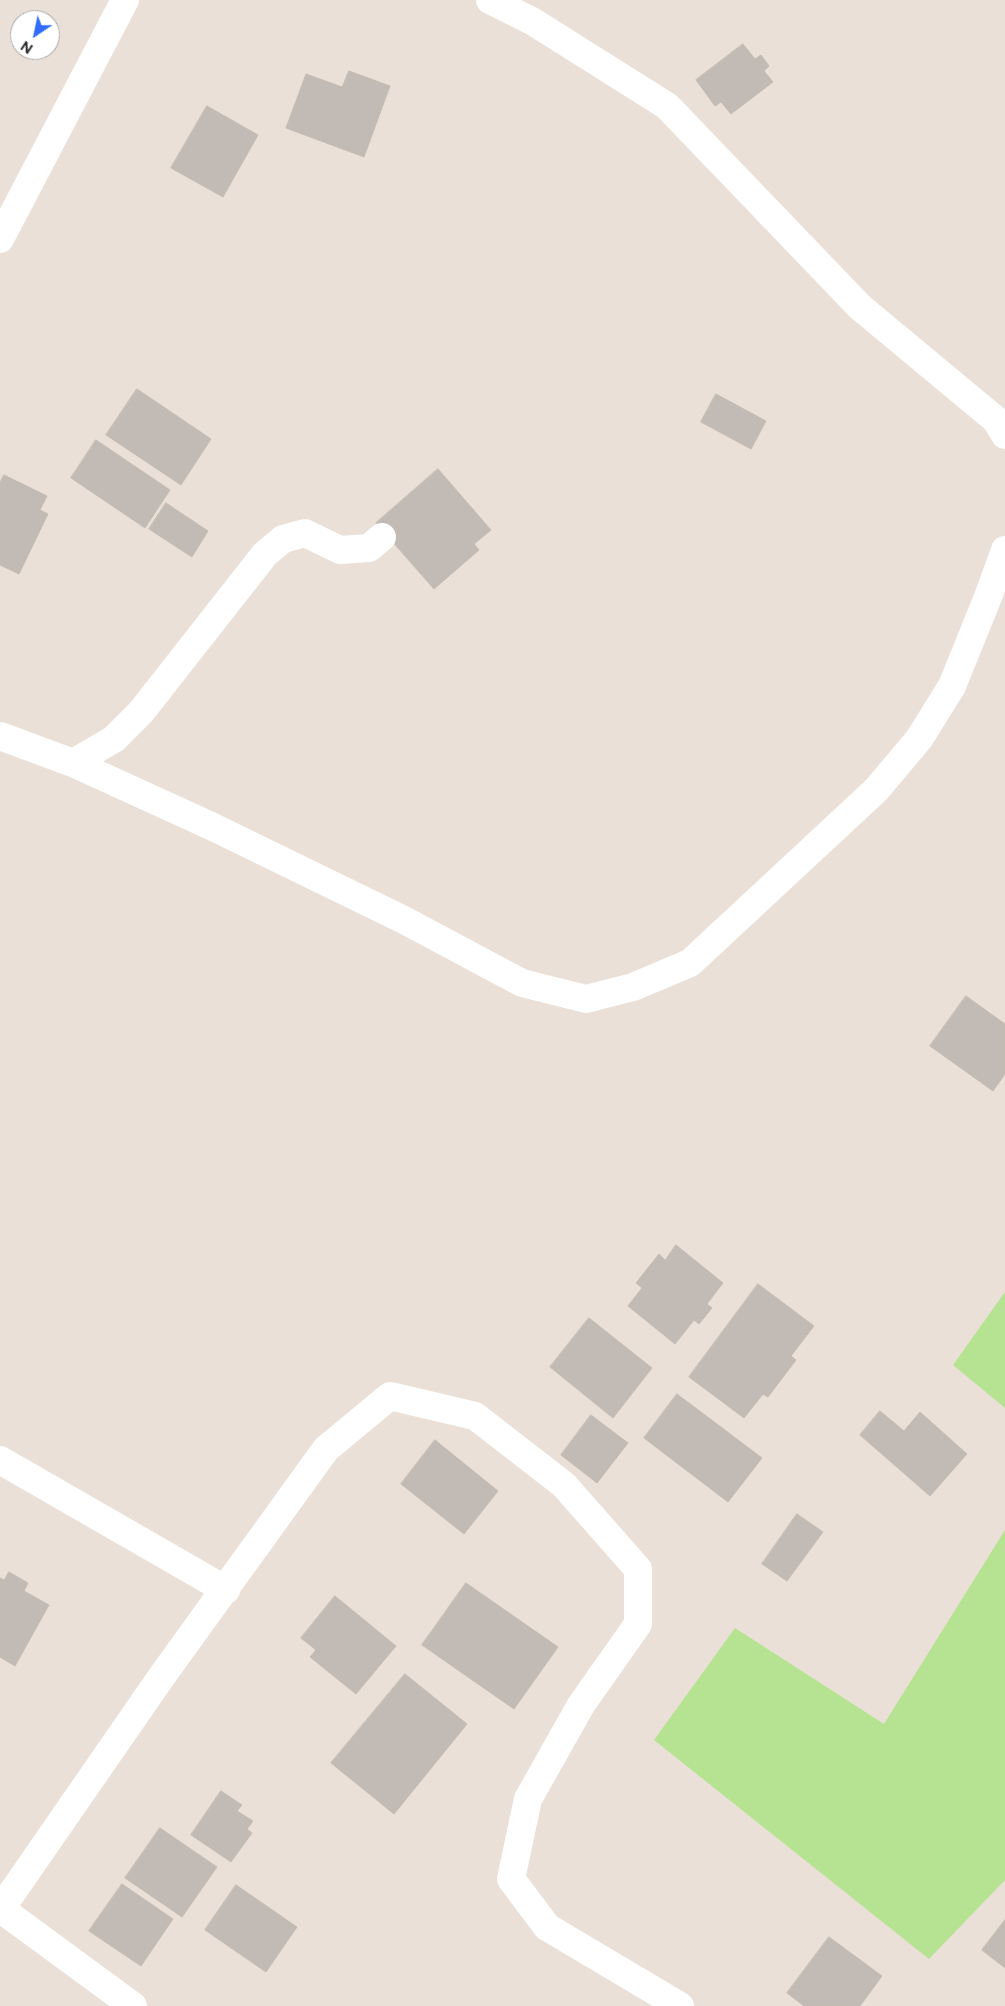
<!DOCTYPE html>
<html>
<head>
<meta charset="utf-8">
<style>
  body { margin:0 }
  #map { position:relative; width:1005px; height:2006px; overflow:hidden; background:#eae0d7; font-family:Figtree,sans-serif }
  canvas { display:block }
  .north { position:absolute; left:10px; top:10px; width:50px; height:50px; box-sizing:border-box; background:#fff; border:1px solid #a9a9a9; border-radius:50%; rotate:214deg; font-size:14px; font-weight:700; line-height:20px; text-align:center; color:#272727 }
  .north::after { content:''; display:block; margin:auto; width:18px; height:22px; background:#316cfd; clip-path:polygon(50% 0,100% 100%,50% 72%,0 100%) }
</style>
</head>
<body>
<div id="map">
<canvas width="1005" height="2006"></canvas>
<div class="north">N</div>
</div>
<script>
const ctx = document.querySelector('canvas').getContext('2d');
ctx.lineJoin = 'round';
function paint(path, color) {
  ctx.fillStyle = color;
  ctx.fill(path, 'evenodd');
}
function trace(path, color, width, dash) {
  ctx.strokeStyle = color;
  ctx.lineWidth = width;
  ctx.lineCap = dash ? 'butt' : 'round';
  ctx.setLineDash(dash || []);
  ctx.stroke(path);
}
const green = new Path2D(`
  M1005,1292V1408L953,1365Z
  M1005,1530V1880L929,1959L654,1740L735,1628L884,1724Z`);
const building = new Path2D(`
  M743,44L755,59L761,55L769,66L764,71L773,82L731,114L721,102L715,106L696,80Z
  M349,71L390,86L364,157L286,128L306,74L342,87Z
  M207,106L258,135L223,197L171,168Z
  M137,389L211,439L181,485L106,435Z
  M716,394L766,421L751,449L701,422Z
  M96,440L170,490L145,528L71,478Z
  M438,469L491,530L474,544L479,550L434,589L376,523Z
  M4,475L47,496L40,510L48,514L19,574L0,565V483Z
  M166,503L208,531L192,557L149,529Z
  M966,996L1005,1024V1074L993,1091L930,1046Z
  M676,1245L723,1283L707,1304L712,1308L699,1324L694,1320L675,1344L628,1306L642,1288L636,1283L659,1254L665,1260Z
  M758,1284L814,1326L791,1356L796,1360L768,1397L763,1394L744,1418L689,1377Z
  M589,1318L652,1368L613,1418L550,1367Z
  M677,1394L762,1458L728,1502L644,1438Z
  M880,1411L904,1431L920,1412L967,1454L930,1496L860,1435Z
  M591,1415L628,1443L597,1483L561,1455Z
  M435,1440L498,1491L464,1534L401,1484Z
  M797,1514L823,1532L787,1581L762,1564Z
  M9,1572L28,1583L24,1591L49,1605L15,1666L0,1657V1578L4,1580Z
  M466,1583L558,1647L514,1709L422,1645Z
  M335,1596L396,1646L356,1694L310,1657L316,1650L301,1638Z
  M405,1674L467,1724L394,1814L331,1763Z
  M221,1791L242,1805L237,1811L253,1821L247,1829L252,1833L231,1862L191,1835Z
  M160,1828L217,1867L182,1917L125,1878Z
  M122,1884L173,1919L141,1966L89,1931Z
  M236,1885L297,1927L266,1972L205,1930Z
  M1005,1920V1968L982,1950Z
  M829,1937L882,1976L860,2006H804L787,1993Z`);
const street = new Path2D(`
  M490,0L532,21L667,106L860,307L996,420L1005,435
  M0,239L125,0
  M0,736L73,763L211,826L404,920L522,983L586,999L633,987L690,963L876,790L919,739L952,686L988,597L1005,550
  M73,763L114,739L141,712L265,554L283,539L305,533L340,550L369,548L382,537
  M0,1460L226,1590
  M1,1909L133,2006
  M0,1910L162,1676L326,1449L390,1396L475,1416L564,1485L638,1569V1624L581,1705L528,1799L511,1879L547,1927L680,2006`);
paint(green, '#b5e391');
paint(building, '#c2bab4');
trace(building, '#c5bcb1', 1);
trace(street, '#fff', 28);
</script>
</body>
</html>
